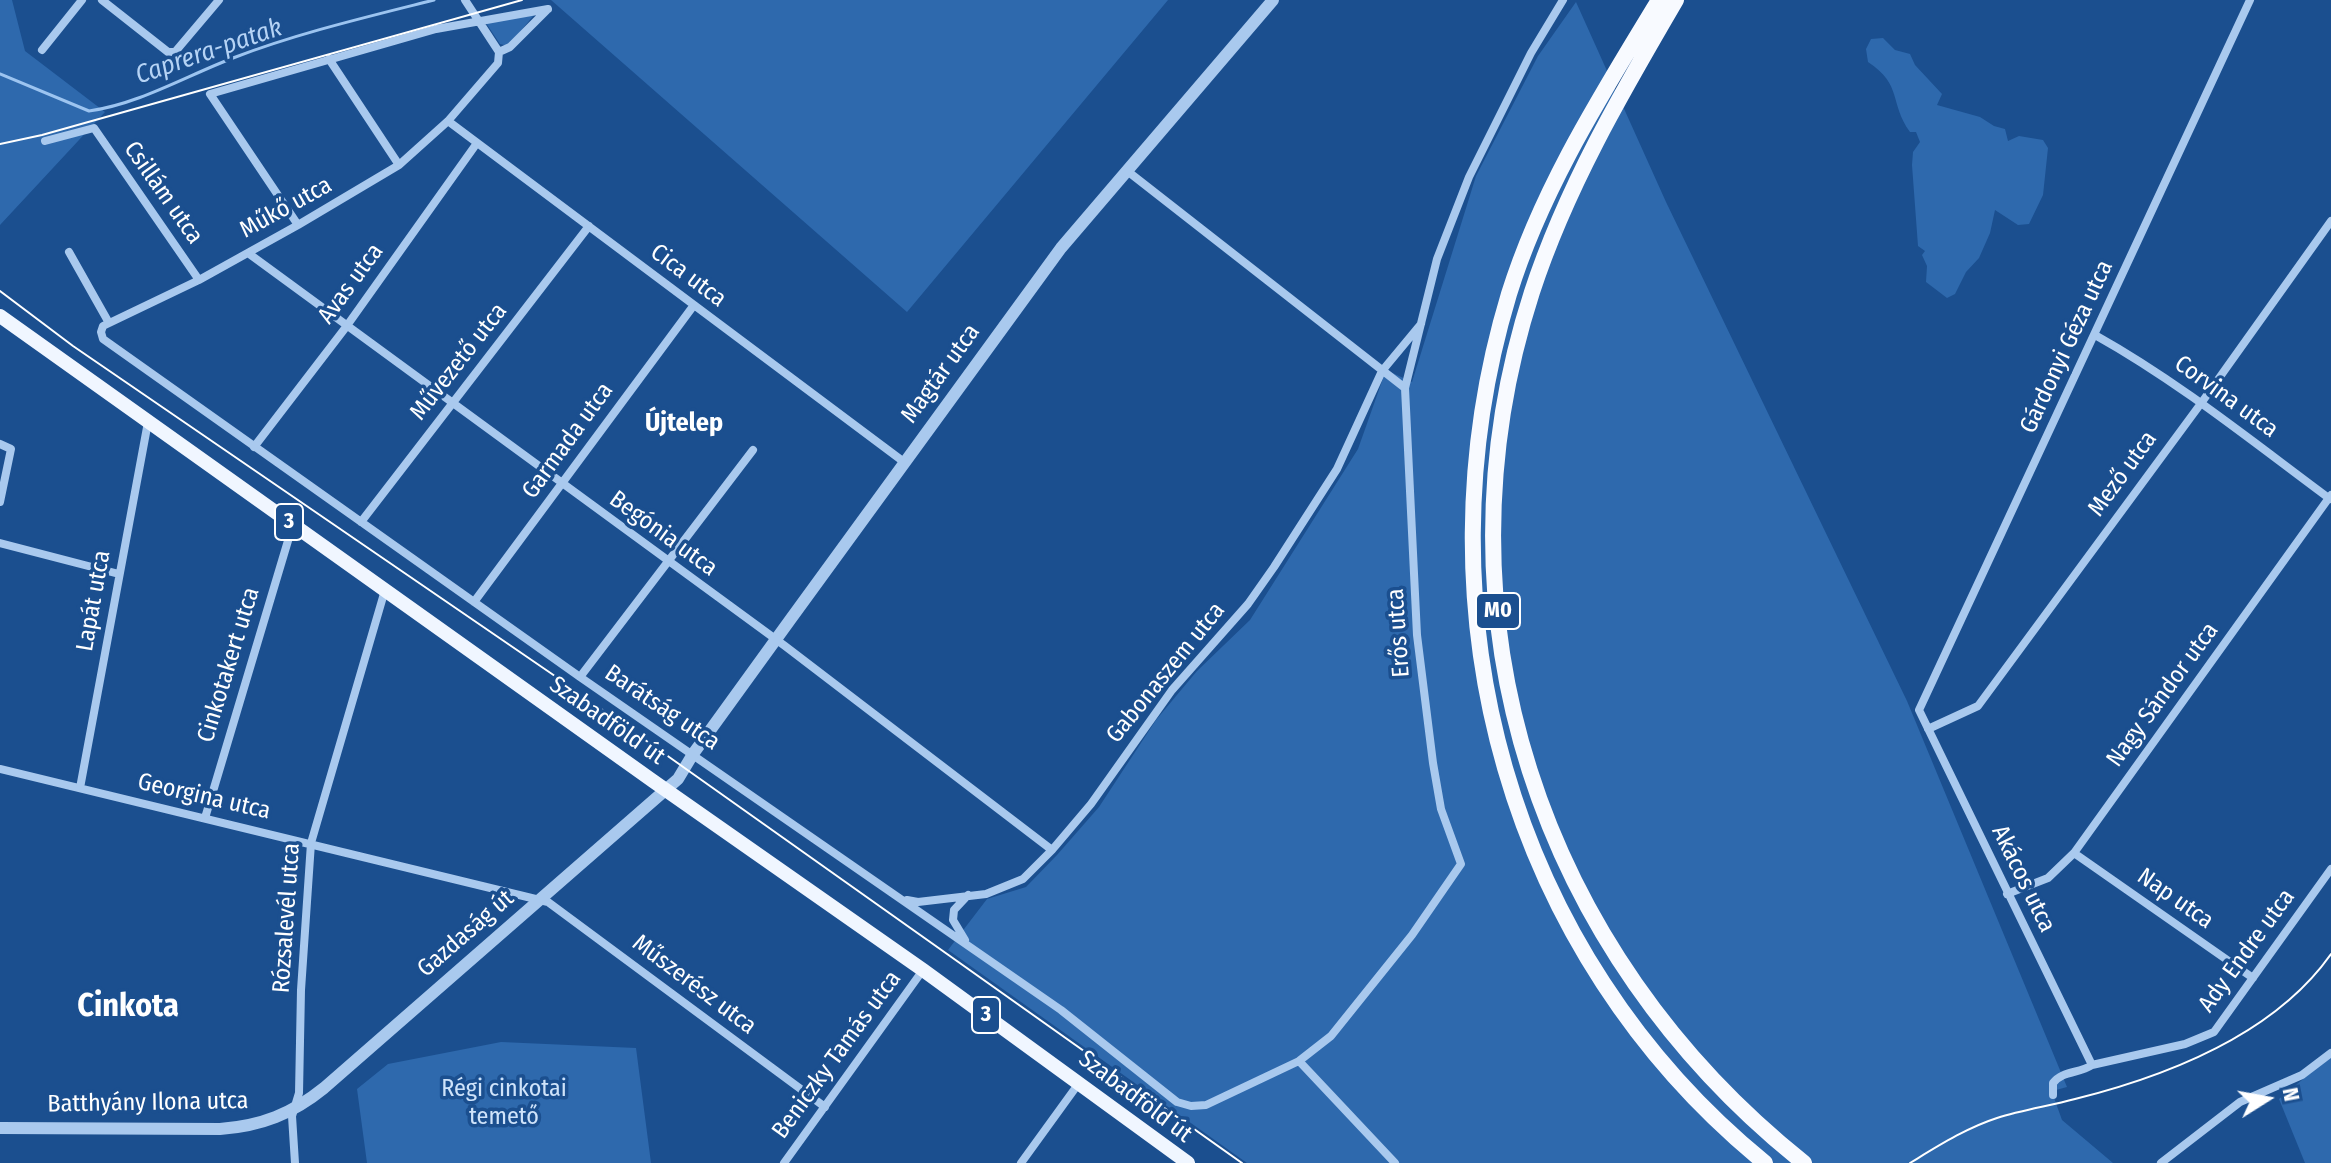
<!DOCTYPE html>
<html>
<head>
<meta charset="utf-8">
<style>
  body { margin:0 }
  #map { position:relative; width:2331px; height:1163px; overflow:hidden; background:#1b4f8f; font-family:"Fira Sans Condensed",sans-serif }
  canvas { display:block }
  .north { position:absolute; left:2227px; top:1059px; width:80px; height:80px; -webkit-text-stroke:6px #1b4f8f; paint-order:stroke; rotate:79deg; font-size:22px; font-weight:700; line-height:32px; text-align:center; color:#fff }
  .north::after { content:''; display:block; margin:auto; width:28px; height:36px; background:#fff; clip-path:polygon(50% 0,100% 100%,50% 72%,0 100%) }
</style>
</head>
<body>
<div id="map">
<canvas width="2331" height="1163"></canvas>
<div class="north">N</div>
</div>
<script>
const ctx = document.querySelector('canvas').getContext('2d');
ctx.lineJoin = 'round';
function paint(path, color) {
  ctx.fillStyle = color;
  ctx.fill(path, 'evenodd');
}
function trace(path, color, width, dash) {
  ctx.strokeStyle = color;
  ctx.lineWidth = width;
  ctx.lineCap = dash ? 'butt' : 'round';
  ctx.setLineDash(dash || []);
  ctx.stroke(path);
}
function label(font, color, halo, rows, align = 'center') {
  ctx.font = font + ' "Fira Sans Condensed",sans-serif';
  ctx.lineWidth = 7;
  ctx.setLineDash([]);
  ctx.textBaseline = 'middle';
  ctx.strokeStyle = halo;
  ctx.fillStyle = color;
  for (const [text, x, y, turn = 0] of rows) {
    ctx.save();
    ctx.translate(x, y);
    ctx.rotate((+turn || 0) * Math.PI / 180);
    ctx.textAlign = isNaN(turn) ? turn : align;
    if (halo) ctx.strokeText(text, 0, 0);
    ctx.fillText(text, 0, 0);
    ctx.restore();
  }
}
const green = new Path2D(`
  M0,0H12L25,51L105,112L0,225Z
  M551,0H1168L907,312Z
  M1576,2L1666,202L1907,701L2067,1087L2056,1090L2053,1095L2062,1120L2113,1163H1247L948,950L987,899L1026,887L1057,855L1099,807L1156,720L1197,671L1250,620L1358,449L1386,370L1412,382L1476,176L1538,56Z
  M534,15L508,46L500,44L486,23Z
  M1883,38L1895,50L1910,54L1915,65L1942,94L1937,105L1980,117L1994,126L2005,129L2008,141L2019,136L2043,140L2048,148L2043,195L2029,224L2018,225L1995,210L1990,233L1979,258L1966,272L1955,294L1947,298L1926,282L1927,266L1922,255L1925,251L1918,246L1912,165L1913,152L1920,142L1916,132H1910C1889,103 1903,85 1868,62L1866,49L1871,39Z
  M501,1042L636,1048L651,1163H367L357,1089L388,1064Z
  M2331,1056V1163H2305L2279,1099Z`);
const stream = new Path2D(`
  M0,74L89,111C139,104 186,76 233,58C298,33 367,17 434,0`);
const minor = new Path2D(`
  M102,0L168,52H175L219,0
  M465,0L499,52L498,63L448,121L399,165L298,225L199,280L103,326L101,332L103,339L580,677L1061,1010L1177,1102L1191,1106L1206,1105L1299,1061L1331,1036L1412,935L1461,864L1441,809L1433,763L1417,635L1405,388L1126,170
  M42,50L82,0
  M499,52L510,47L547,10
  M329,59L399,165
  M448,121L904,462
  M45,141L94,128L199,280
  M298,225L210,94L436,29L548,9
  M69,252L109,323
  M248,253L785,646L1052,850
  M2095,335C2179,382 2253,442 2330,499
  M1405,388L1437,259L1469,177L1531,53L1563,0
  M0,444L11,449L0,502
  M254,447L346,327L477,143
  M361,522L589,226
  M0,543L119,574
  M474,602L694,305
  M580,677L753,450
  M1928,729L1978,706L2202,402L2331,221
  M0,769L548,902L825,1107
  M80,788L148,422
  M205,818L293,524
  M2074,853L2253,978
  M2007,894L2048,878L2074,853L2331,495
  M907,900L918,902L986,894L1023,879L1052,850L1091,804L1172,690L1248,604L1274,567L1337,469L1382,371L1421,324
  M965,940L953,920L954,910L968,895
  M1299,1061L1395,1163
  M2092,1065L1919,710L2250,0
  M2053,1095V1083C2063,1070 2079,1074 2092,1065L2185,1044L2214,1032L2331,869
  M295,1163L292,1116L299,1093L301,990L311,843L385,590
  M784,1163L923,970
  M1021,1163L1079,1083
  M2161,1163L2240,1102L2302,1075L2331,1053`);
const tertiary = new Path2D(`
  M0,1128L220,1129C261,1126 292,1114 324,1088L678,779L693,754L790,620L1061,248L1273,0`);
const primary = new Path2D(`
  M0,316L653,781L923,970L1188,1163`);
const trunk = new Path2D(`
  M1659,0C1602,94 1542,188 1509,294C1414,608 1508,954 1765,1163
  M1676,0C1621,94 1566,188 1532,292C1427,616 1540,953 1804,1163`);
const tram = new Path2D(`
  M0,144L42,135L522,0
  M0,291L73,346L552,674L1242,1163
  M1910,1163C1938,1146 1966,1128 1997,1118C2022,1110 2049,1106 2075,1099C2167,1076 2274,1035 2331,954`);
const shields = [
  [289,522,28],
  [1498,611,44],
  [986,1015,28]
];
const shieldNames = [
  ["3",289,522],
  ["M0",1498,611],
  ["3",986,1015]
];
const streetNames = [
  ["Csillám utca",163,193,55],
  ["Műkő utca",286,208,-29],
  ["Cica utca",688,276,37],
  ["Avas utca",351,284,-54],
  ["Gárdonyi Géza utca",2067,347,-65],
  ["Művezető utca",459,362,-52],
  ["Magtár utca",941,374,-54],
  ["Corvina utca",2226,397,36],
  ["Garmada utca",568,441,-54],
  ["Mező utca",2123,474,-54],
  ["Begónia utca",663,534,36],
  ["Lapát utca",94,601,-80],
  ["Erős utca",1399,633,-94],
  ["Cinkotakert utca",229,665,-73],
  ["Gabonaszem utca",1166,673,-51],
  ["Nagy Sándor utca",2163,695,-54],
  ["Barátság utca",662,708,34],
  ["Szabadföld út",607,721,35],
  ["Georgina utca",204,797,13],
  ["Akácos utca",2023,879,64],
  ["Nap utca",2175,899,35],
  ["Rózsalevél utca",287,918,-86],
  ["Gazdaság út",466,934,-41],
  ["Ady Endre utca",2247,951,-54],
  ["Műszerész utca",694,985,37],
  ["Beniczky Tamás utca",837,1055,-54],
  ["Szabadföld út",1135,1097,37],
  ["Batthyány Ilona utca",148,1103,-1]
];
const parkNames = [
  ["Régi cinkotai",504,1089],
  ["temető",504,1117]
];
const waterNames = [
  ["Caprera-patak",209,52,-19]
];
const neighbourhoodNames = [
  ["Újtelep",684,424]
];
const districtNames = [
  ["Cinkota",128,1007]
];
paint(green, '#2e69ad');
trace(stream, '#9cc4f0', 3);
trace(minor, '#a9c9ee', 8);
trace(tertiary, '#a9c9ee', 12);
trace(primary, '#f0f6ff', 14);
trace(trunk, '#f8faff', 16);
trace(tram, '#fff', 2);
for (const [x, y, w] of shields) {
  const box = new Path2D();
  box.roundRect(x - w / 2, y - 18, w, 36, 6);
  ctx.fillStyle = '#1b4f8f';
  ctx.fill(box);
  trace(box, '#fff', 2);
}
label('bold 22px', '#fff', null, shieldNames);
label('24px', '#fff', '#1b4f8f', streetNames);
label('24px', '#cfe3fa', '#1b4f8f', parkNames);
label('italic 26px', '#b5d3f5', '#1b4f8f', waterNames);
label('bold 26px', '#fff', '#1b4f8f', neighbourhoodNames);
label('bold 32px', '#fff', '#1b4f8f', districtNames);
</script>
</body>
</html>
